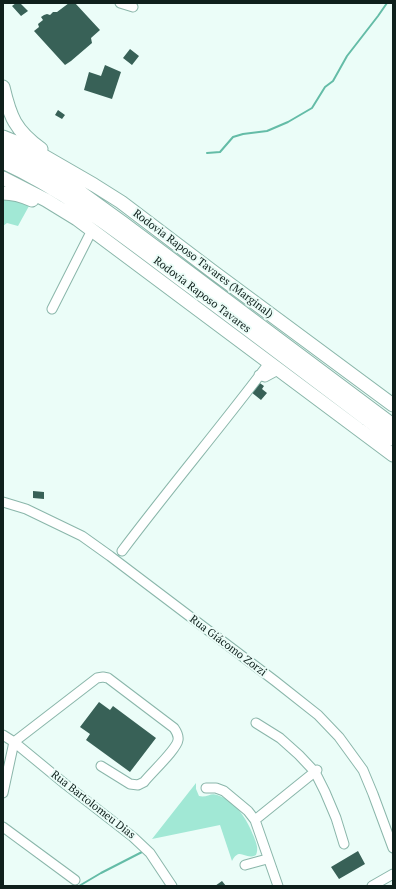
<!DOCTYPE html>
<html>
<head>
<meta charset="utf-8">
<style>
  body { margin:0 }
  #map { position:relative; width:396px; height:889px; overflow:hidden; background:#ebfdf8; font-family:"PT Serif",serif }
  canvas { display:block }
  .frame { position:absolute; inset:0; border:4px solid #0f201c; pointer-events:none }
</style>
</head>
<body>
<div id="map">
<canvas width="396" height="889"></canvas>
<div class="frame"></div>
</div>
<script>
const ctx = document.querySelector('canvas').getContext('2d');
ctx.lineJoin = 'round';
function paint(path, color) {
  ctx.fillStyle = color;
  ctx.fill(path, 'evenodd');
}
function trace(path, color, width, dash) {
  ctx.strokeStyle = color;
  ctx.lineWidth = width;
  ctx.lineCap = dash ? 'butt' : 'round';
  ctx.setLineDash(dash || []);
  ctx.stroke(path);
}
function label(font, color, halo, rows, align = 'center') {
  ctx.font = font + ' "PT Serif",serif';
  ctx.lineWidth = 4;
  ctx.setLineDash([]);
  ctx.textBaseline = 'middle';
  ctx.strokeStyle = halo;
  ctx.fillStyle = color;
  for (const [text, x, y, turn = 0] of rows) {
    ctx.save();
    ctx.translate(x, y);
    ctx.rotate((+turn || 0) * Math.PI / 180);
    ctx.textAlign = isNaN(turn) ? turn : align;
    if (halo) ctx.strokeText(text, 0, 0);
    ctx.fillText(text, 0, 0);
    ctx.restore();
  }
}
const green = new Path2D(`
  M3,199C12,199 21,203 29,206L18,226L7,223L3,226Z
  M196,783V789L199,796C207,798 211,792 217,795C236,801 247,819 254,837C256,843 259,848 256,855C245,861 240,846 232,861L220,825L152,839Z`);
const stream = new Path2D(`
  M207,153L220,152L233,137L243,134L267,131L288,122L312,108L325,87L333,81L347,56L378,16L387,3
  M79,886L101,873L142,852`);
const building = new Path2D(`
  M16,3H20L28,11L21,16L12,6Z
  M69,3H75L100,30L91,38L92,43L71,61L65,65L34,31L39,27L38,24L43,20L41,17L44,15L47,14L50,15L53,12H57Z
  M130,49L139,56L132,65L123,58Z
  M105,65L121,72L112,99L84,90L89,72L101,76Z
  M58,110L65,115L62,119L55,115Z
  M254,379L264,386L262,389L267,393L261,400L251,392Z
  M33,491L44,492V499L33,498Z
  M99,702L110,710L113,706L156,738L130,772L86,740L90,734L80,727Z
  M358,851L365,864L339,879L331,867Z
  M222,881L226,886H215Z`);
const minor = new Path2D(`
  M120,3L133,7
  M52,309L92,230
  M259,375L265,377L278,370
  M3,502L26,509L82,536L110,556L275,681L318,715L339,737L363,770L373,794L393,848
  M122,551C170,487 221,427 269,363
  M256,723L280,738L299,755L315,772L325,792L336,818L344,844
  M3,735L14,742L65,784L133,837L150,853L172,886
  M206,788H216L224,791L248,811L255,820L278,886
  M3,793L14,742L97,678L103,677L108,678L174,728C176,731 179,735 178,740C177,749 151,773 144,782L138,785L130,784L101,766
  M255,820L317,770
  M3,827L75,880
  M245,865L267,859
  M372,886L393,874`);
const highway = new Path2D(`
  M3,87C10,117 15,130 41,149
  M3,137L18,143L42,155L94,185L121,202L212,271L393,405
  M3,150L31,163L76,189L123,223L393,425
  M3,162C70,193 128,240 187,284C256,335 324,387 393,439
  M3,178L46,200L77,219L393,455
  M3,193C13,193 23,196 32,200`);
const streetNames = [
  ["Rodovia Raposo Tavares (Marginal)",203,264,37],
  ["Rodovia Raposo Tavares",202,295,37],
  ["Rua Giácomo Zorzi",228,646,37],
  ["Rua Bartolomeu Dias",93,805,38]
];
paint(green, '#a1e8d5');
trace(stream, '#64bca7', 2);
paint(building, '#386157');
trace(minor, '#8ab6aa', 11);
trace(highway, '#8ab6aa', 15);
trace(minor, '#fff', 9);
trace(highway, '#fff', 13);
label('11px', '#0f201c', '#ebfdf8', streetNames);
</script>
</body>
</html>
